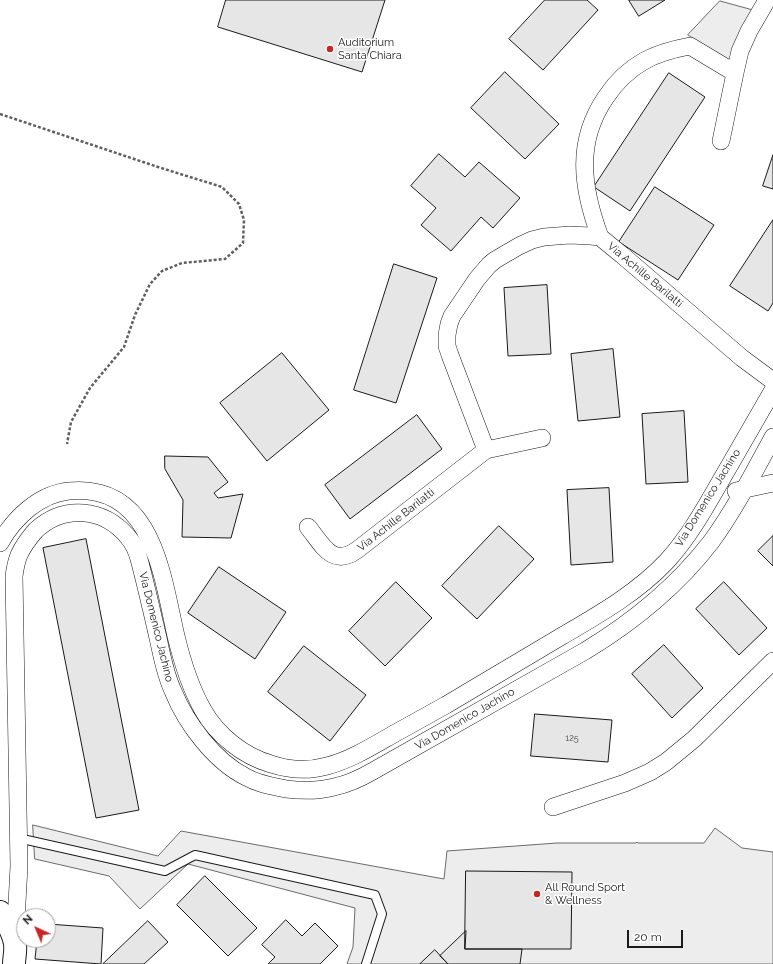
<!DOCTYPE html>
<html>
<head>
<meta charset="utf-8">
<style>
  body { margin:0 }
  #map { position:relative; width:773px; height:964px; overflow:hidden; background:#fff; font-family:Raleway,sans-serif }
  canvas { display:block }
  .north { position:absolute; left:16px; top:908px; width:40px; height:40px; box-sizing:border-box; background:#fff; border:1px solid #a3a3a3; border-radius:50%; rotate:316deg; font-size:11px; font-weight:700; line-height:16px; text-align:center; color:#1a1a1a }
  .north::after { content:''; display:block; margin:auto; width:14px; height:18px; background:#c62828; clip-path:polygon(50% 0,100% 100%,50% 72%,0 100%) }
  .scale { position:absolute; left:627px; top:930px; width:56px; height:18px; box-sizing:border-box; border:2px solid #1a1a1a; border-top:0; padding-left:5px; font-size:12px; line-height:14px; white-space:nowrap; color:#1a1a1a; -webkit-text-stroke:3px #fff; paint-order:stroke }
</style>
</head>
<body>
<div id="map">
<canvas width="773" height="964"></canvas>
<div class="north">N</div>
<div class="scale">20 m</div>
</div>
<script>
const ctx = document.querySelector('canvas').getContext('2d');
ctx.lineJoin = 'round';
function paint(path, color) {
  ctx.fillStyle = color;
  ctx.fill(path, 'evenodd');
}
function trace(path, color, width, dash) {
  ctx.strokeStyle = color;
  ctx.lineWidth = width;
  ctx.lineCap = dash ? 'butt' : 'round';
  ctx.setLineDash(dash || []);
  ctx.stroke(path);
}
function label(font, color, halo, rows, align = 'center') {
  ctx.font = font + ' Raleway,sans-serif';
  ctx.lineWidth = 3;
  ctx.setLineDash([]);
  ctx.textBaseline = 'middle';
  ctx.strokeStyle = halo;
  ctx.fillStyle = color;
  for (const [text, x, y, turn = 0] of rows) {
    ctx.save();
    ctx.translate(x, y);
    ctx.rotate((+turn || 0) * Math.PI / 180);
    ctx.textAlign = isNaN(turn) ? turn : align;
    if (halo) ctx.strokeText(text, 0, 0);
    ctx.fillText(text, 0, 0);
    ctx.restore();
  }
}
const built = new Path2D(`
  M720,1L753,10L729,61L688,35Z
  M33,825L158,856L181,831L444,879L447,851L557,843H636L637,842L638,843H704L715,828L742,848L773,852V964H347L353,947L355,908L188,864L140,909L109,876L35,859Z`);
const building = new Path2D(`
  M226,0H385L362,72L218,27Z
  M545,0H587L598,10L543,70L509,39Z
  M629,0H665L639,16Z
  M505,72L559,124L525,159L471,108Z
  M669,73L705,97L630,211L594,187Z
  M439,154L465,177L479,162L520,198L493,228L481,217L451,251L421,225L436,208L411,186Z
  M773,155V189L763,186Z
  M655,187L714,225L678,280L619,242Z
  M773,220V303L768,311L730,286Z
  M394,264L437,278L396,403L354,390Z
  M547,285L551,354L508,356L504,288Z
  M613,349L620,417L578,421L571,354Z
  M282,353L329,410L267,461L220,403Z
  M684,411L688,482L646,484L642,414Z
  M417,415L442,449L350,519L325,485Z
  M165,456L208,457L228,482L214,493L218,498L243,494L231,538L182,537L183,500L165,469Z
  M609,488L613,562L571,565L567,490Z
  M499,526L534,559L477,619L442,586Z
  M773,536V566L758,551Z
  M86,539L139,810L96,818L43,548Z
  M219,567L286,612L255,659L188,613Z
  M396,582L432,618L385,666L349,631Z
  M724,582L767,628L739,655L696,609Z
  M664,645L703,688L672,718L632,674Z
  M304,646L366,695L330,741L268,692Z
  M535,714L612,720L608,762L531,756Z
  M466,871L572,872L571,949H465Z
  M205,876L257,928L228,956L177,905Z
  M286,920L302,936L315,923L338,946L320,964H268L275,957L262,945Z
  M148,921L168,942L144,964H103Z
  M48,924L103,928L101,964L35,959L37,940H48Z
  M466,931L465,949H522L520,964H448L440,956Z
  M435,950L448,964H420Z`);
const path = new Path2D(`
  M0,114L158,167L222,187L239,204L244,220L243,243L225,259L182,263L162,271L150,284L135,315L124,347L90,388L71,422L67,444`);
const lane = new Path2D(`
  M18,838L165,871L195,855L375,895L382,914L366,964`);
const street = new Path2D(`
  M721,141L735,73L740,51L749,31L767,0
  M600,237C582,188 575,142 606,97C616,82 628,70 644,61C658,53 674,49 690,46L735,73
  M486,450L542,438
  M736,491L773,483
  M308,527C322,544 332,568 357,550L486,450L450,355L447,346V335L449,324L452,316L477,279L489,265L495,260L519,246L532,240L544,237L570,235L590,236L600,237L622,255L742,358L773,381
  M0,543C14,518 39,494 69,491C153,483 162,575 176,636C182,661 190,687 203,710C217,735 243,756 271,764C289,770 309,771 327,766C350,760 371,747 392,735C410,725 428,715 446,705C485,682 523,659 562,636C598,615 637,593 667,561C688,538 704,510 720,482C737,452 755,421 773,390
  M553,807L625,783L650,772L666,762L694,739L773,661
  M15,940L19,866L14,576C15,569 16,562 19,555C23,546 29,538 36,530C64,504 104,508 128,537C133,543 137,551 139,559C146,585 152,612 158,638C162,656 165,674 173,691C186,723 214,761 246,777C258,784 272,786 286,789C302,791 319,791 334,787C348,784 361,778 373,771L585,651C633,622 677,586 711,542C735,509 754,472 773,437`);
const secondary = new Path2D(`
  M0,912C6,919 14,935 15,944C16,951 14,958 14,964`);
const markers = [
  [330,49,4,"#c62828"],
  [537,894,4,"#c62828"]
];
const numberNames = [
  ["125",572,738]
];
const poiNames = [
  ["Auditorium",338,43],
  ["Santa Chiara",338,56],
  ["All Round Sport",545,888],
  ["& Wellness",545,901]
];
const streetNames = [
  ["Via Achille Barilatti",645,275,40],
  ["Via Domenico Jachino",708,498,-58],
  ["Via Achille Barilatti",396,520,-38],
  ["Via Domenico Jachino",156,627,76],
  ["Via Domenico Jachino",465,719,-30]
];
paint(built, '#ededed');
trace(built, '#6a6a6a', 1);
paint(building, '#e6e6e6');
trace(building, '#1a1a1a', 1);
trace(lane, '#1a1a1a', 10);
trace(street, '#1a1a1a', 18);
trace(secondary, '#1a1a1a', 24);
trace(path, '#5f5f5f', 2.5, [3, 2]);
trace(lane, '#fff', 8);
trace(street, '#fff', 17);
trace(secondary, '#fff', 22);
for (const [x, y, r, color] of markers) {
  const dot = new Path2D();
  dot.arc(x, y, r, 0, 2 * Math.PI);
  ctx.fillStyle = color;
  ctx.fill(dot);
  trace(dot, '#fff', 1.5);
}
label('9px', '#4d4d4d', null, numberNames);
label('11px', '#1a1a1a', '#fff', poiNames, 'left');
label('11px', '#1a1a1a', '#fff', streetNames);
</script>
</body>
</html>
